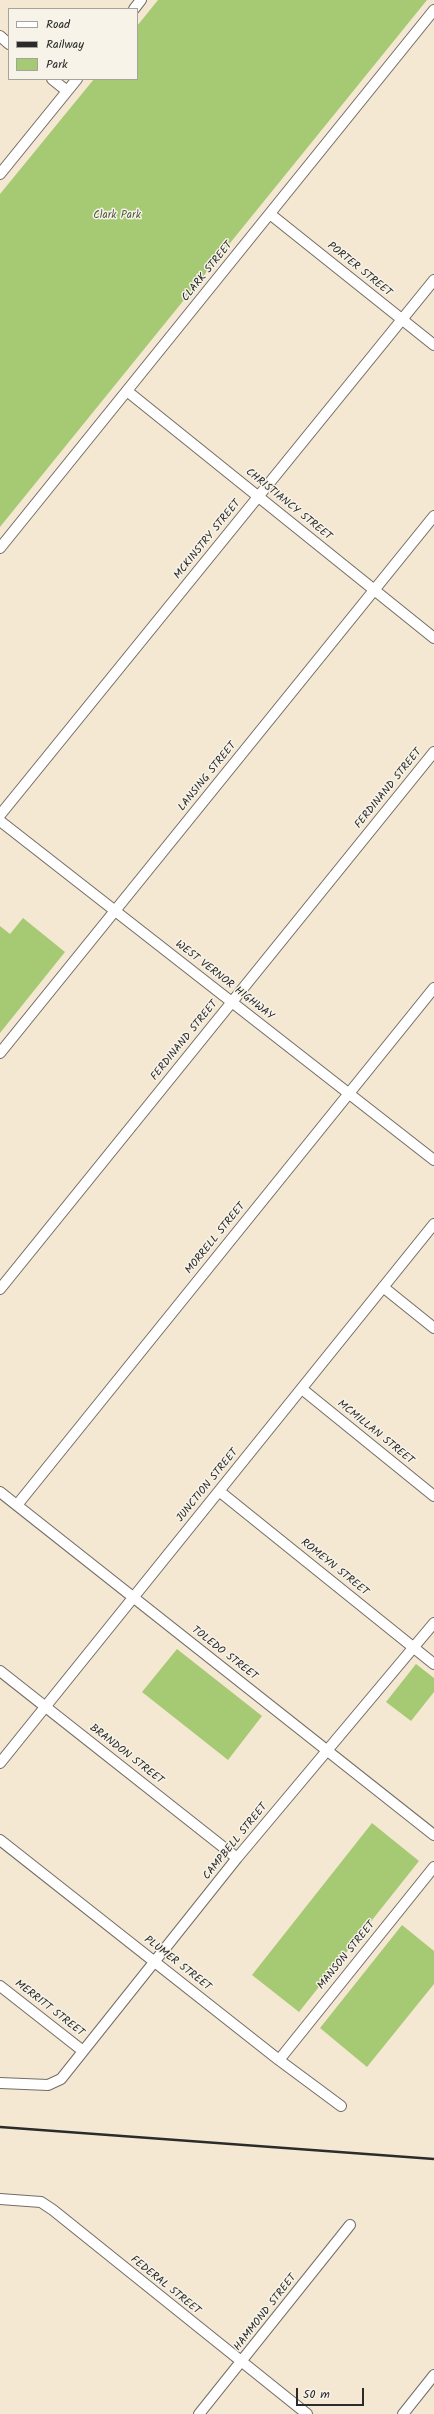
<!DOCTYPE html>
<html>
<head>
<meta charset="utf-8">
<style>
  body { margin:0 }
  #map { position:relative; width:434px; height:2414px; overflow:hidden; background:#f5e8d3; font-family:Kalam,sans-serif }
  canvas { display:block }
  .legend { position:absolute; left:8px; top:8px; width:130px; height:72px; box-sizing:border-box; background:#f7f3e8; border:1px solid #a5a39c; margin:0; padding:5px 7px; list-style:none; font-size:12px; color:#2b2b2b }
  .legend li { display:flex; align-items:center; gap:8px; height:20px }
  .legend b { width:20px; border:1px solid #a5a39c }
  .scale { position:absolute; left:296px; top:2388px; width:68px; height:18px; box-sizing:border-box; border:2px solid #2b2b2b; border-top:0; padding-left:5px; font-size:12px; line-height:14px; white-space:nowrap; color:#2b2b2b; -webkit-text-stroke:3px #f7f3e8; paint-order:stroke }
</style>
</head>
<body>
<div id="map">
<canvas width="434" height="2414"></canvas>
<ul class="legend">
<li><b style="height:5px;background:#fff"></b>Road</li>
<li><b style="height:5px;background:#2b2b2b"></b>Railway</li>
<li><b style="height:11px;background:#a6ca74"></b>Park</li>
</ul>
<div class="scale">50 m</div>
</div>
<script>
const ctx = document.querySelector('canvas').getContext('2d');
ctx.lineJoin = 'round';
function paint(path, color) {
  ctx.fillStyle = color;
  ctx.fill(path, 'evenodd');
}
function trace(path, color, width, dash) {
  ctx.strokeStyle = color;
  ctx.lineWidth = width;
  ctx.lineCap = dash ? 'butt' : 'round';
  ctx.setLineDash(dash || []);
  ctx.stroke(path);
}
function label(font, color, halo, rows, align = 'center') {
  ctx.font = font + ' Kalam,sans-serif';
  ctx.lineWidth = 3;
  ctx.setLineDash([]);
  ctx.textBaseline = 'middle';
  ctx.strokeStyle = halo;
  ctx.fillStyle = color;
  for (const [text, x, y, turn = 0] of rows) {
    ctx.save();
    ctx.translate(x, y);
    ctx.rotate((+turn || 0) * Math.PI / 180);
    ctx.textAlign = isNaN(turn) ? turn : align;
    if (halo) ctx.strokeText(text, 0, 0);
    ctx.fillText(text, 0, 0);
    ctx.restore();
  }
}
const green = new Path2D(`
  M158,0H427L0,527V194L94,79H137V26Z
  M23,918L65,952L0,1033V926L10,934Z
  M177,1649L262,1716L228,1760L142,1692Z
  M416,1664L434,1678V1692L411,1721L386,1702Z
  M372,1823L419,1861L299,2012L252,1975Z
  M402,1925L434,1951V1984L367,2067L320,2028Z`);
const minor = new Path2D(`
  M134,9L141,0
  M0,36L9,44
  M52,79L67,91
  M0,174L77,79
  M270,214L434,345
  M127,391L434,638
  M0,548L434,10
  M0,815L434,280
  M0,821L434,1160
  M0,1053L434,516
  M383,1287L434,1328
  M0,1289L434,752
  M302,1389L434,1496
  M219,1491L434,1664
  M0,1492L434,1835
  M17,1505L434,988
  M0,1671L237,1858
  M0,1763L434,1224
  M0,1840L279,2060L341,2106
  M0,1986L83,2051
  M279,2060L434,1867
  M0,2083L48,2085L61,2079L237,1858L434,1623
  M0,2199L41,2202L53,2210L307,2414
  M199,2414L350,2225
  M403,2414L434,2375`);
const rail = new Path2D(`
  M0,2127L434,2159`);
const parkNames = [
  ["Clark Park",117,216]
];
const streetNames = [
  ["PORTER STREET",359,270,39],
  ["CLARK STREET",208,272,-51],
  ["CHRISTIANCY STREET",288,505,39],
  ["MCKINSTRY STREET",208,540,-51],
  ["LANSING STREET",208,777,-51],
  ["FERDINAND STREET",389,789,-51],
  ["WEST VERNOR HIGHWAY",224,981,38],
  ["FERDINAND STREET",185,1041,-51],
  ["MORRELL STREET",216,1239,-51],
  ["MCMILLAN STREET",375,1433,39],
  ["JUNCTION STREET",208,1486,-51],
  ["ROMEYN STREET",334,1568,39],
  ["TOLEDO STREET",224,1654,38],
  ["BRANDON STREET",126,1755,38],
  ["CAMPBELL STREET",236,1842,-51],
  ["MANSON STREET",347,1956,-51],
  ["PLUMER STREET",177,1964,38],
  ["MERRITT STREET",49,2009,38],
  ["FEDERAL STREET",165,2286,39],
  ["HAMMOND STREET",266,2313,-52]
];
paint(green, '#a6ca74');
trace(minor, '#726d66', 12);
trace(minor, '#fff', 10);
trace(rail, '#2b2b2b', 2.5);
label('11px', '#505b41', '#f7f3e8', parkNames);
label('11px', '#2b2b2b', '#f7f3e8', streetNames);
</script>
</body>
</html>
